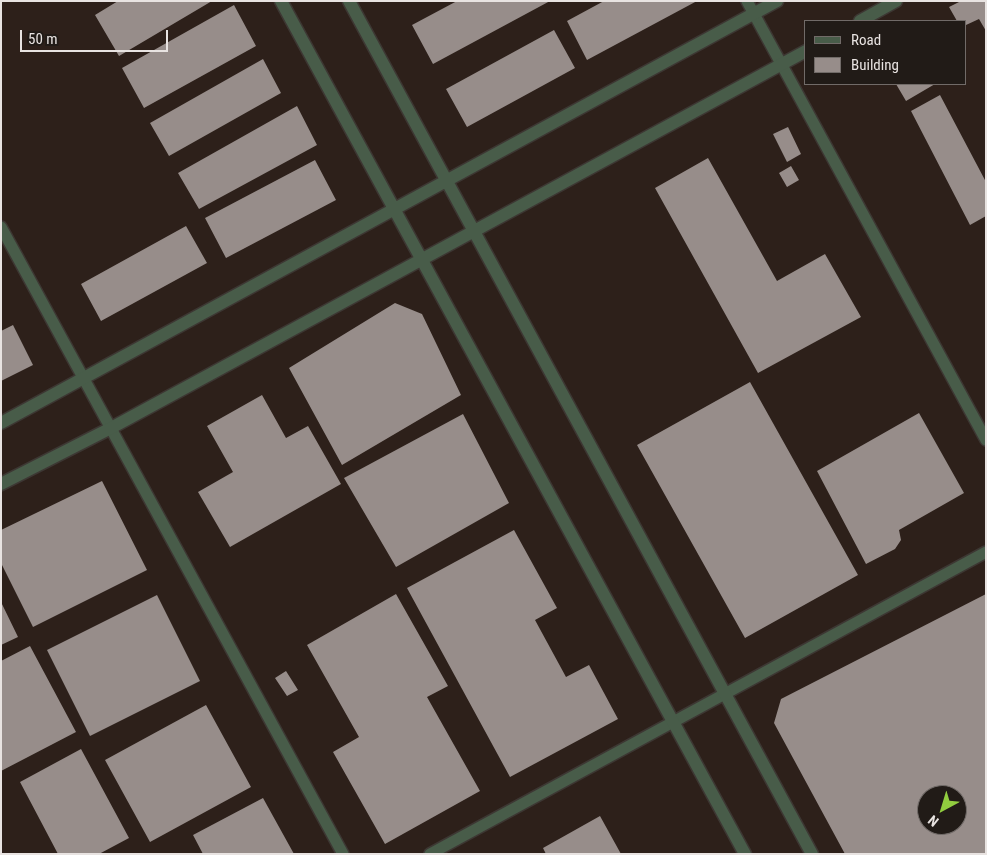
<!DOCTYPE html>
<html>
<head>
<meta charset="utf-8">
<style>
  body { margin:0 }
  #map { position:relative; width:987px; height:855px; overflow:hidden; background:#211b17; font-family:"Roboto Condensed",sans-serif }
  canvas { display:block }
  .frame { position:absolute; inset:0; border:2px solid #e8e3e1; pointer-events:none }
  .legend { position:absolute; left:804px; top:20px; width:162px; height:65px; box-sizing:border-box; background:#211b17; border:1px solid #716b68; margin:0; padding:6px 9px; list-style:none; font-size:15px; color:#e8e3e1 }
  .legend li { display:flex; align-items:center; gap:10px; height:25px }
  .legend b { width:25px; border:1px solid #716b68 }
  .north { position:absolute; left:917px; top:785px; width:50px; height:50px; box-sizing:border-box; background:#211b17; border:1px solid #716b68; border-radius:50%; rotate:219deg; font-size:14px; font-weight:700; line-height:20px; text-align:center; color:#e8e3e1 }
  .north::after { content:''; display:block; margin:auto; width:18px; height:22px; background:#91cd3f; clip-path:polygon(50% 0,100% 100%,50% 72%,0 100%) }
  .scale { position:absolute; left:20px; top:30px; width:148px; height:22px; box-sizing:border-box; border:2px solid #e8e3e1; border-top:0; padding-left:6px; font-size:15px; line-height:18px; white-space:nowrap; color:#e8e3e1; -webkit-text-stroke:4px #211b17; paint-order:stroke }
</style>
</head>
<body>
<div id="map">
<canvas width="987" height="855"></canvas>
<div class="frame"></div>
<ul class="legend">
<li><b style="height:6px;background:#485c49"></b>Road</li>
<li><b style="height:14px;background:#978d8a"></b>Building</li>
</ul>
<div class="north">N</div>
<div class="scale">50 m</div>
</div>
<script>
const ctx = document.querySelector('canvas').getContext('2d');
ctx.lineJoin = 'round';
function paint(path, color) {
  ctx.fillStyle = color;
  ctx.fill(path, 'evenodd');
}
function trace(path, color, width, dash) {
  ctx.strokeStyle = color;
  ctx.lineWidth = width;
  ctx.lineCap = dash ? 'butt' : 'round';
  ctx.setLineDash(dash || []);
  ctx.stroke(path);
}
const built = new Path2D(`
  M1,1H986V854H1ZM806,21H966V84H806ZM927,795H957V825H927Z`);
const building = new Path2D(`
  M118,1H212L119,56L95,15Z
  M457,1H550L433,64L412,25Z
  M604,1H697L587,60L567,21Z
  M961,1H986V31L979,19L966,25V21H957L949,7Z
  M234,5L256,46L144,108L122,68Z
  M554,30L575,68L467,127L446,89Z
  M263,59L281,93L169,156L150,123Z
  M896,84H935L906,101Z
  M940,95L986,182V216L970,225L911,111Z
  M297,106L317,145L199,209L178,173Z
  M788,127L801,154L787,162L773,134Z
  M708,158L777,281L825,254L861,317L758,373L655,188Z
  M315,160L336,200L226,258L205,218Z
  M791,166L799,180L787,187L779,173Z
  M186,226L207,263L101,321L81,284Z
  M395,303L422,314L461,395L342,465L289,368Z
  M13,325L33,365L1,381V331Z
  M750,382L858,575L745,638L637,445Z
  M262,395L286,438L308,426L341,484L230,547L198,492L233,472L207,426Z
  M919,413L964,493L899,530L901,540L895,549L866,564L817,471Z
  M463,414L509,503L396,567L344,478Z
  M102,481L147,570L33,627L1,563V530Z
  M514,530L557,608L535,620L566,677L589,665L618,719L510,777L407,588Z
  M396,594L448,686L427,697L480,791L385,844L333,752L359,737L307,645Z
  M986,594V854H845L774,723L781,699ZM927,795H957V825H927Z
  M157,595L200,681L90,736L47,650Z
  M1,602L18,637L1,645Z
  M30,646L76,732L1,771V661Z
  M286,671L298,690L287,696L275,678Z
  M206,705L251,787L150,842L105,760Z
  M81,749L129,838L99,854H58L20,782Z
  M263,798L294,854H203L193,835Z
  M600,816L621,854H546L543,848Z`);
const service = new Path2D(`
  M747,1L986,440
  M1,227L343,854
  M430,854L986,552`);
const minor = new Path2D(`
  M281,1L745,854
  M349,1L812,854
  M860,21L896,1
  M1,423L777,1
  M1,484L111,428L806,51`);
paint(built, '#2d201a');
paint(building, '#978d8a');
trace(service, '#3d3733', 14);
trace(minor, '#3d3733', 15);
trace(service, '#485c49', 11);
trace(minor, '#485c49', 12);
</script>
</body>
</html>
